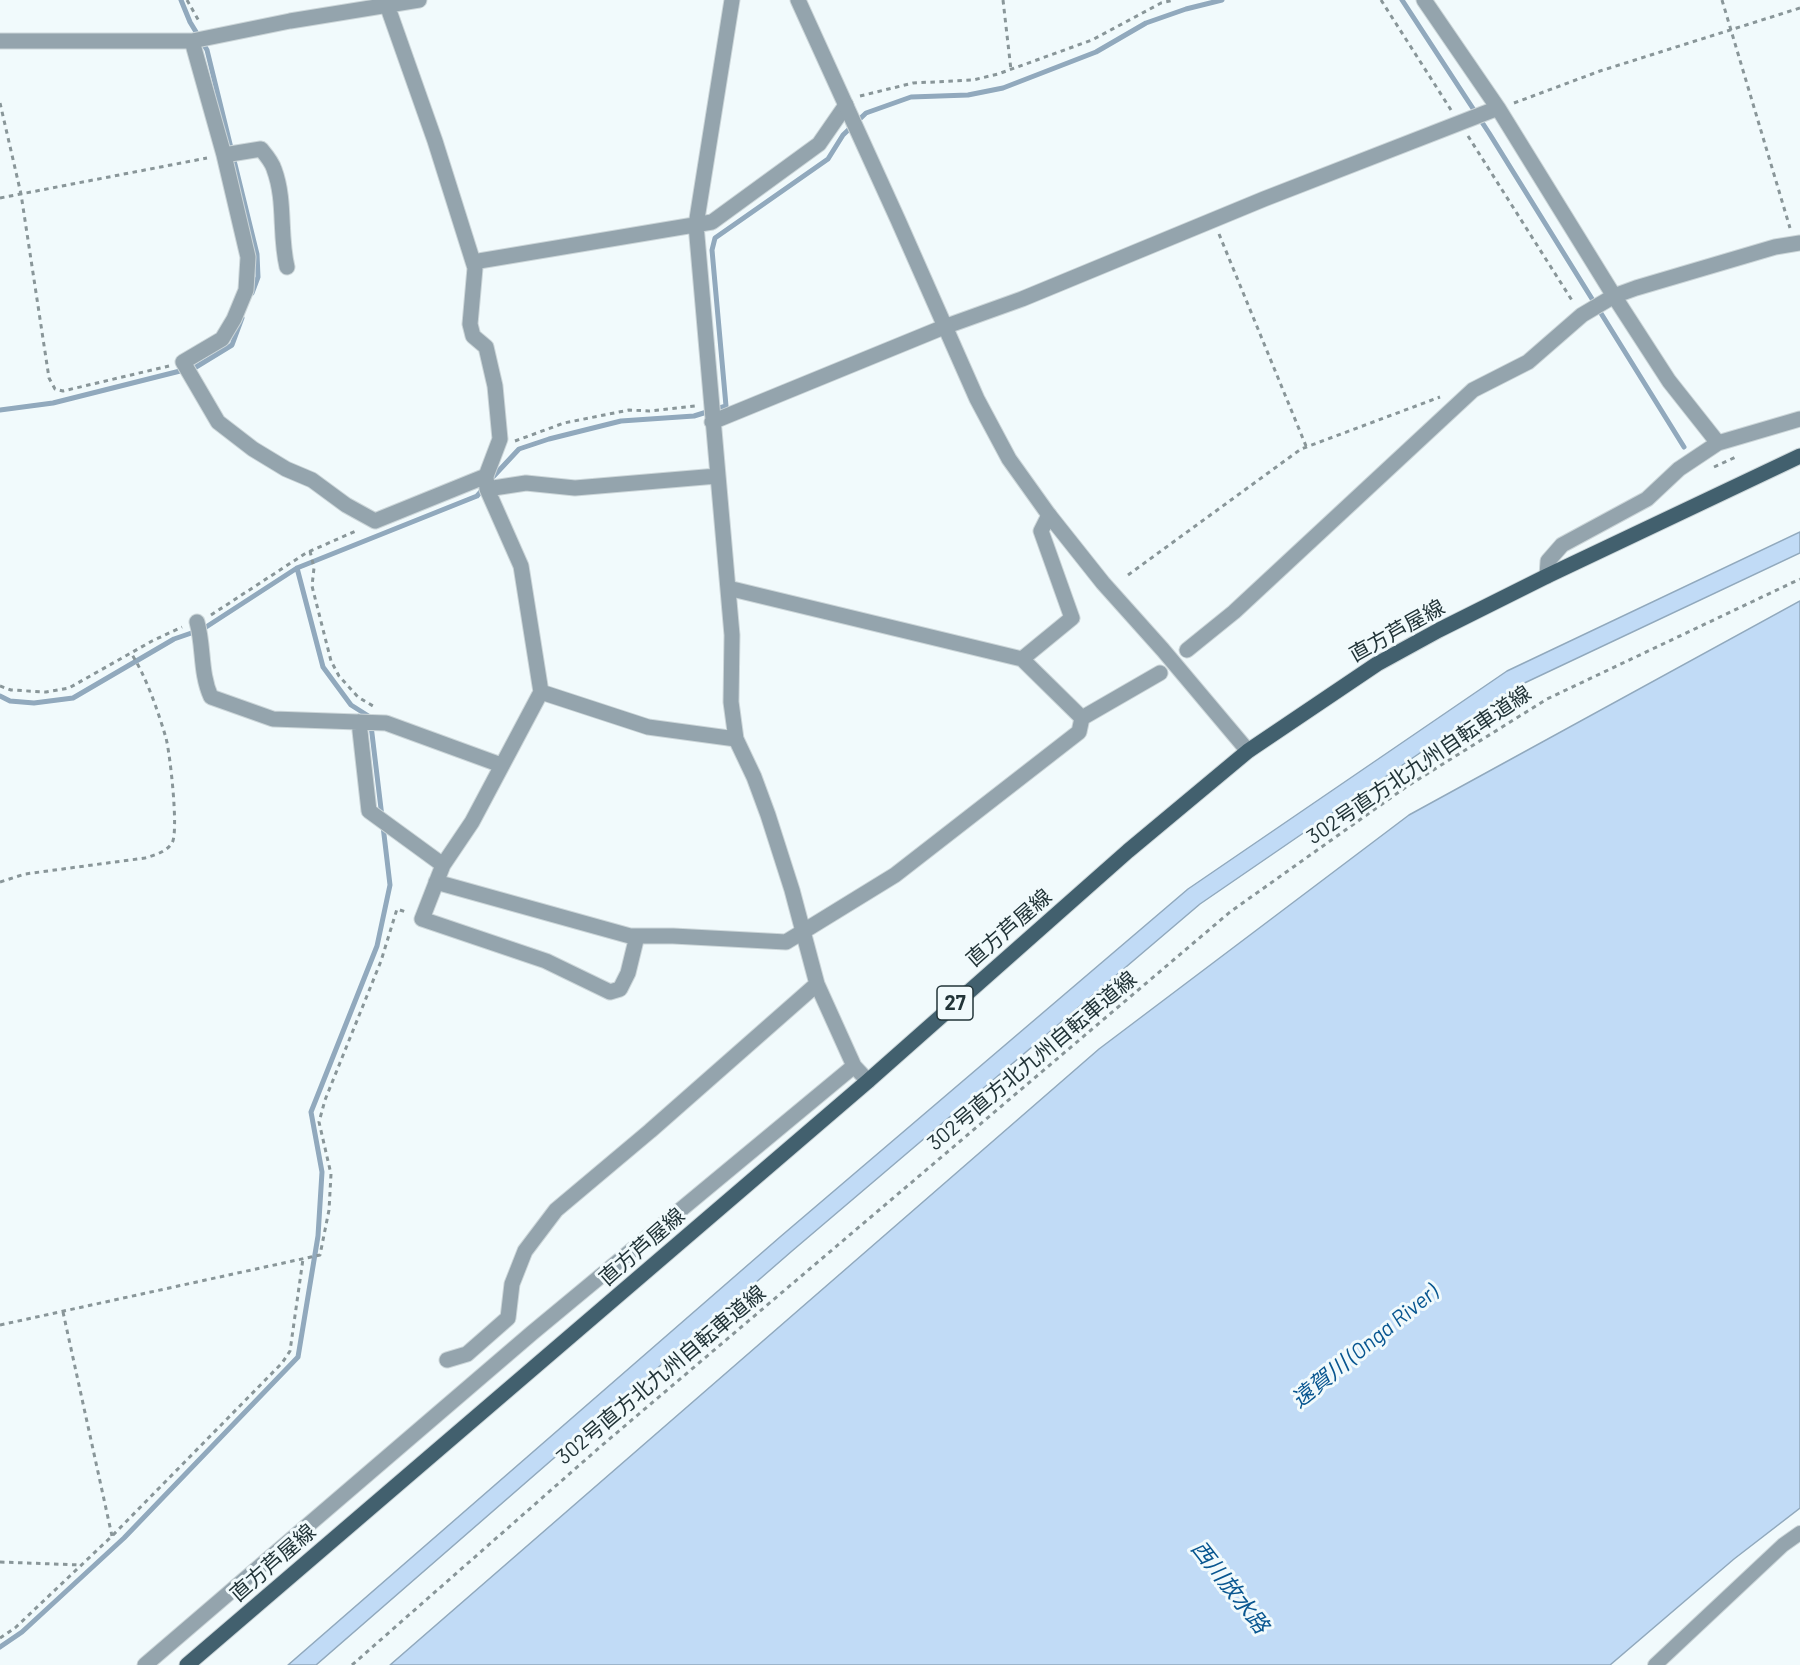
<!DOCTYPE html>
<html>
<head>
<meta charset="utf-8">
<style>
  body { margin:0 }
  canvas { display:block; background:#f1fafc }
</style>
</head>
<body>
<canvas width="1800" height="1665"></canvas>
<script>
const ctx = document.querySelector('canvas').getContext('2d');
ctx.lineJoin = 'round';
function paint(path, color) {
  ctx.fillStyle = color;
  ctx.fill(path, 'evenodd');
}
function trace(path, color, width, dash) {
  ctx.strokeStyle = color;
  ctx.lineWidth = width;
  ctx.lineCap = dash ? 'butt' : 'round';
  ctx.setLineDash(dash || []);
  ctx.stroke(path);
}
function label(font, color, halo, rows, align = 'center') {
  ctx.font = font + ' Barlow,"Noto Sans JP",sans-serif';
  ctx.lineWidth = 6;
  ctx.setLineDash([]);
  ctx.textBaseline = 'middle';
  ctx.strokeStyle = halo;
  ctx.fillStyle = color;
  for (const [text, x, y, turn = 0] of rows) {
    ctx.save();
    ctx.translate(x, y);
    ctx.rotate((+turn || 0) * Math.PI / 180);
    ctx.textAlign = isNaN(turn) ? turn : align;
    if (halo) ctx.strokeText(text, 0, 0);
    ctx.fillText(text, 0, 0);
    ctx.restore();
  }
}
const water = new Path2D(`
  M1800,532V553L1516,687L1200,904L792,1251L316,1665H288L780,1237L1188,889L1507,671Z
  M1800,601V1508L1734,1559L1610,1665H390L1099,1049L1409,815Z`);
const stream = new Path2D(`
  M181,0L190,22L207,50L257,254L258,277L252,293
  M1402,0L1489,133L1684,447
  M0,410L53,403L196,367L232,345L242,318
  M492,478L519,449L549,439L621,421L694,416L726,406L712,250L715,238L828,159L843,135L866,113L911,97L968,95L1003,88L1096,52L1146,23L1186,9L1222,0
  M297,568L323,667L351,705L370,717L382,817
  M0,696L10,701L34,703L73,698L174,639L203,629L297,568L477,496L484,488
  M0,1647L22,1632L124,1538L298,1357L318,1236L322,1172L311,1112L377,946L390,885L383,826`);
const path = new Path2D(`
  M187,0L200,23
  M1003,0L1011,70
  M1381,0L1451,110
  M1722,0L1790,228
  M860,96L913,83L973,80L998,74L1092,40L1161,3L1174,0
  M0,103L21,194L49,378L55,389L63,391L169,366
  M1514,103L1600,71L1800,8
  M1468,136L1573,302
  M0,198L207,158
  M1219,234L1306,446
  M515,441L564,423L629,410L649,411L695,406
  M1714,467L1738,456
  M310,551L314,568L312,586L331,661L339,676L358,697L373,706
  M1128,575L1301,449L1440,397
  M211,615L306,553L358,530
  M0,686L11,690L46,692L69,688L152,641L182,627
  M0,882L25,874L145,858C155,855 166,852 172,843C179,832 170,753 166,738C158,711 146,676 131,653
  M63,1312L112,1536
  M0,1325L320,1255L329,1210L331,1174L319,1122L325,1100L381,961L397,909L406,912
  M0,1562L82,1565
  M0,1638L15,1628L112,1536L282,1363L290,1351L303,1259
  M352,1665L600,1447L1230,912L1406,787L1547,699L1800,579`);
const pedestrian = new Path2D(`
  M1655,1665L1783,1545L1800,1533`);
const minor = new Path2D(`
  M732,0L696,225L732,635L731,702L736,739L754,777L768,815L792,890L817,984L854,1066L868,1081
  M1424,0L1498,108L1614,296L1669,381L1718,443L1800,419
  M387,5L435,141L475,268L470,324L473,336L486,347L495,386L500,439L486,476
  M0,41H192L290,21L419,0
  M192,41L224,155L248,257L246,290L234,319L222,339L183,362L218,422L253,449L286,469L312,480L346,505L375,521L486,476L487,489L521,566L541,692L648,727L736,739
  M224,155L261,149C266,155 272,162 274,169C286,201 279,234 287,267
  M473,262L712,222L819,144L846,105
  M712,422L944,327L1022,299L1264,199L1498,108
  M487,489L526,483L575,488L717,476
  M1547,576L1548,561L1562,545L1647,499L1679,469L1718,443
  M728,588L1022,659L1082,718
  M197,622C204,647 200,673 211,697L273,719L386,723L501,765
  M1187,650L1234,612L1473,390L1528,362L1582,315L1614,296L1636,288L1775,247L1800,243
  M1022,659L1072,618L1041,531L1049,515
  M541,692L472,822L443,865L422,919L546,961L610,992L620,989L628,973L637,936
  M359,722L369,811L443,865
  M436,882L630,936H673L786,942L895,875L1079,732L1082,718L1160,673
  M447,1360L467,1354L508,1318L512,1284L525,1251L556,1210L650,1131L817,984
  M145,1665L532,1333L854,1066`);
const tertiary = new Path2D(`
  M798,0L898,220L977,399L1009,459L1049,515L1103,583L1163,650L1248,751`);
const primary = new Path2D(`
  M187,1665L868,1081L1128,851L1248,751L1377,664L1439,630L1547,576L1800,456`);
const shields = [
  [955,1003,36]
];
const shieldNames = [
  ["27",955,1003]
];
const streetNames = [
  ["直方芦屋線",1397,631,-29],
  ["302号直方北九州自転車道線",1419,765,-34],
  ["直方芦屋線",1009,928,-41],
  ["302号直方北九州自転車道線",1032,1061,-40],
  ["直方芦屋線",642,1247,-41],
  ["302号直方北九州自転車道線",661,1375,-40],
  ["直方芦屋線",273,1563,-41]
];
const waterNames = [
  ["遠賀川 (Onga River)",1365,1346,-39],
  ["西川放水路",1230,1587,52]
];
paint(water, '#c1dbf6');
trace(water, '#91a9bd', 1.5);
trace(stream, '#91a9bd', 5);
trace(pedestrian, '#ccd6d9', 16);
trace(minor, '#ccd6d9', 17);
trace(tertiary, '#ccd6d9', 17);
trace(primary, '#ccd6d9', 17);
trace(path, '#899699', 3, [4.5, 4.5]);
trace(pedestrian, '#94a4ad', 14);
trace(minor, '#94a4ad', 15);
trace(tertiary, '#94a4ad', 15);
trace(primary, '#42606e', 15);
for (const [x, y, w] of shields) {
  const box = new Path2D();
  box.roundRect(x - w / 2, y - 17, w, 34, 4.5);
  ctx.fillStyle = '#f1fafc';
  ctx.fill(box);
  trace(box, '#223438', 1.5);
}
label('bold 20px', '#223438', null, shieldNames);
label('21px', '#223438', '#f1fafc', streetNames);
label('italic 22px', '#085690', '#f1fafc', waterNames);
</script>
</body>
</html>
